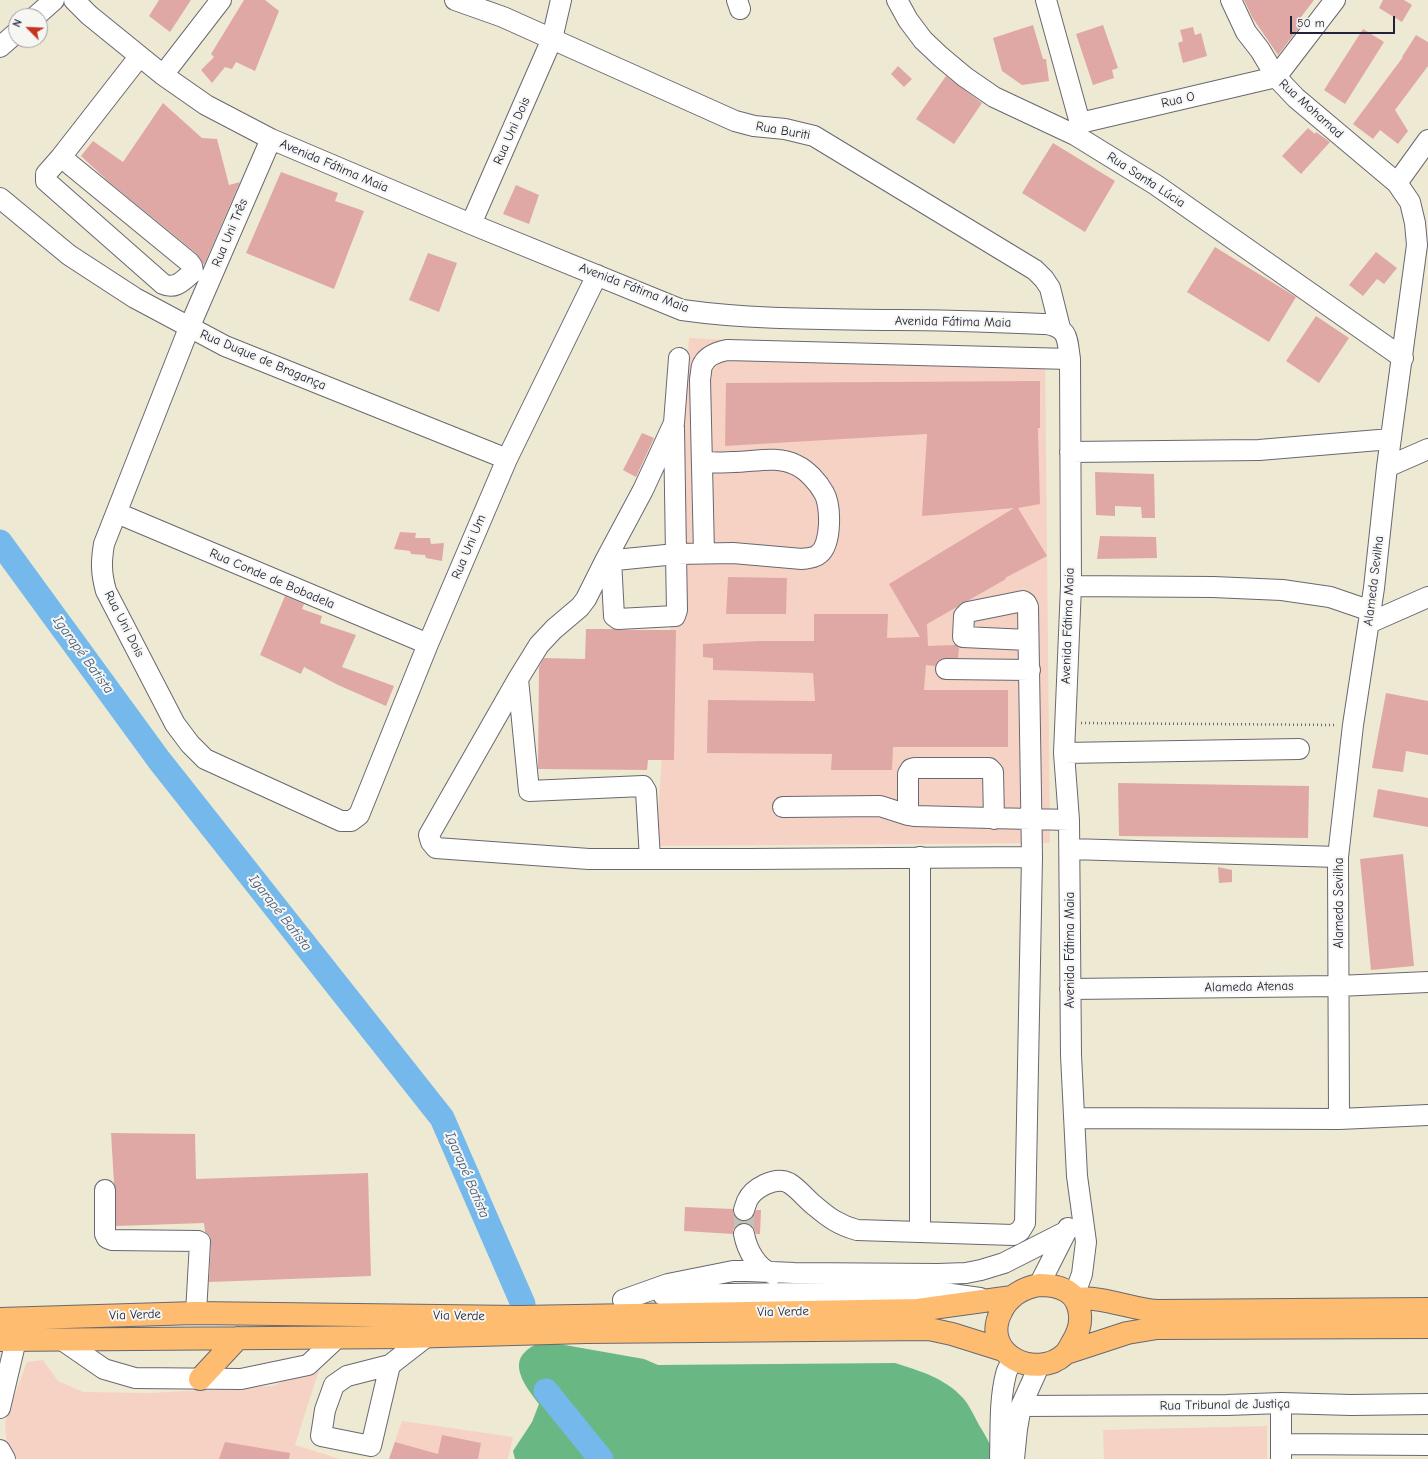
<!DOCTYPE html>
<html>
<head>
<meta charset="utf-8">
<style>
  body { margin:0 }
  #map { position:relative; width:1428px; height:1459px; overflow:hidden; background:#ede9d3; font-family:"Comic Neue",sans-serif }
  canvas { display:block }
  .north { position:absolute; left:8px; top:8px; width:40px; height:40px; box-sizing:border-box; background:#f6f6f2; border:1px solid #a1a1a9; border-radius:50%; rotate:294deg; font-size:11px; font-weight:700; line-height:16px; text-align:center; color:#22223b }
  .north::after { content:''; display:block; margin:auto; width:14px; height:18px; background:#c8321e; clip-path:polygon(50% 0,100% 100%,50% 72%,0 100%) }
  .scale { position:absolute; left:1290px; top:16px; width:105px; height:18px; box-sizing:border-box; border:2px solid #22223b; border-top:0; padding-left:5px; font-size:12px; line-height:14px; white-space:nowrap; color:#22223b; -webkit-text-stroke:3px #f6f6f2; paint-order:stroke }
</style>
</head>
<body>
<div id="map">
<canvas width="1428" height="1459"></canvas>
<div class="north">N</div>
<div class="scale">50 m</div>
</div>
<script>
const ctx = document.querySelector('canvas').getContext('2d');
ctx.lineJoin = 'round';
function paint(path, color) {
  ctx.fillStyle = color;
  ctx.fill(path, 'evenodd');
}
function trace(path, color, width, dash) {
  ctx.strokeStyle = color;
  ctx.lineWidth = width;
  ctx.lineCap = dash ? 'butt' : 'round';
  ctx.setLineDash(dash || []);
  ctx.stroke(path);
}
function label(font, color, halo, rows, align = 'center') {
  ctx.font = font + ' "Comic Neue",sans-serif';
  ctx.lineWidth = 4;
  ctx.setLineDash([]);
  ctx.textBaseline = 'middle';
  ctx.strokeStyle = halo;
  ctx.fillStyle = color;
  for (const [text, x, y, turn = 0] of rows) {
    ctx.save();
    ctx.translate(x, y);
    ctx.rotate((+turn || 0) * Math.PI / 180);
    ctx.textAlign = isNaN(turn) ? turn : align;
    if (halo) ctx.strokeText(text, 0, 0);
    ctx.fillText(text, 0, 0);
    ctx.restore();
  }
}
const built = new Path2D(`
  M689,338L1045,355L1050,843L656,846Z
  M43,1360L58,1381L83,1392L150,1393L273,1386L321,1364L295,1445L340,1459H13L7,1447L5,1422L27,1362Z
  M402,1421L513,1437L508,1459H389Z
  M1267,1426V1459H1104L1103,1430Z`);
const forest = new Path2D(`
  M542,1341L644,1359L658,1365L895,1363C920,1371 945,1378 963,1398C970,1406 974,1416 979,1425C985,1435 993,1447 994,1459H515L513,1451L532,1422L539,1404C529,1391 508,1366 526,1351C530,1347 537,1344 542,1341Z`);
const river = new Path2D(`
  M0,542L159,760L442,1118L523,1304
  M546,1391L601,1459`);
const building = new Path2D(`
  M159,0H191L170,32L149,16Z
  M244,0H265L279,11L255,71L236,62L232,69L225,67L212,83L201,70L214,57L211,54Z
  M1244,0H1314L1301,17L1305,20L1278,55L1252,17Z
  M1383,0H1404L1412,5L1402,22L1379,8Z
  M1033,25L1043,59H1046L1049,81L1022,85L1002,71L993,38Z
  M1103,25L1118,68L1112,70L1114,78L1093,85L1076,34Z
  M1193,27L1195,35L1201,33L1207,56L1183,63L1178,43L1183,41L1180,30Z
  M1363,29L1384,42L1345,104L1324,90Z
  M1416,35L1428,42V66L1395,110L1408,131L1398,144L1380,130L1373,139L1353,124L1403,57H1402Z
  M898,66L912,79L904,87L891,74Z
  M946,76L982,103L954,144L916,119Z
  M163,103L202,138L217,139L229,185L240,182L204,265L196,253L109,182L81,156L93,141L123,162Z
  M1308,128L1315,134L1316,132L1330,142L1301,174L1282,156Z
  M1053,143L1115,181L1085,232L1022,193Z
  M281,172L338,193L335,201L364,211L334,289L246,253Z
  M516,185L539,195L529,224L503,214Z
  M1215,247L1296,297L1269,342L1187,292Z
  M1376,252L1397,268L1384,284L1377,279L1363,296L1349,285Z
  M428,253L457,263L439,312L409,300Z
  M1316,316L1349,338L1319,383L1286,361Z
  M1040,381V428H1038L1040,504L1018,508L1047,556L1005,578L1006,579L927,624L928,646L955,645L959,648L958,658H946L940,659L935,666L926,665L924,690H1008V747H893L892,770H831L832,754L707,753L708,700L815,701L813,673L713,670V658L703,657V644L759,641H814V614H888L887,638L920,637L889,584L1014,508L922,516L927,434L725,446L726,383Z
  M642,433L654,438L636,477L623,470Z
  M1095,472L1154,474L1155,518H1142L1141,507L1115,506V516L1096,515Z
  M400,532L416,533L415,538H430L431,544L444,543L442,561L426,558L425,555L411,554L410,551L394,549Z
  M1100,536L1156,537L1157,558L1097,559Z
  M728,577L787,578L786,614H726Z
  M285,596L304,604L302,609L322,616L320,623L356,635L342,667L394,686L386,706L338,685L304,667L301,674L260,655Z
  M586,629H614L619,630H676L674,760H648L647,770L538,769L539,667L544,658L585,659Z
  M1386,693L1428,701V755L1406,751L1403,772L1372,768Z
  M1118,783L1309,786L1308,838L1119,836Z
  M1378,789L1428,798V827L1373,817Z
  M1403,854L1414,966L1371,970L1360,859Z
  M1218,867L1232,870V882L1219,883Z
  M111,1133L195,1134L196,1179L368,1173L371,1276L209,1282L211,1243L210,1236L205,1232L204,1223L116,1226V1190L114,1183Z
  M685,1207L733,1209V1213L736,1218L740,1221H746L752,1218L756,1210H761L760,1234H756L753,1226L747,1223H742L736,1225L733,1230V1234L684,1231Z
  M442,1435L481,1443L478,1459H389L395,1442L438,1454Z
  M225,1442L290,1453L289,1459H219Z`);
const minorTunnel = new Path2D(`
  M744,1234V1210`);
const path = new Path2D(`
  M1081,723L1336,725`);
const minor = new Path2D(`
  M74,0L89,15L163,75L206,105L271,139L471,224L682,310C753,320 826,319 897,320C947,320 996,322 1046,324C1069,328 1067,339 1070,359L1071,586L1064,753L1069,820L1071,1055L1077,1176L1086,1242L1082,1274L1074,1296
  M455,0L503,17L735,121L754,126L785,129L814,136L1035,270L1044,279L1050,288L1060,328
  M737,0L740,9
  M897,0L908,20L923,40L941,57L965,77L994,97L1075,135L1156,185L1403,358
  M1046,0L1080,123L1075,134
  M1231,0L1246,32L1260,50L1276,77L1296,98L1397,183L1410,202L1415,223L1417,245L1387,467L1374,588L1353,725L1338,857L1339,1119
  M36,16L54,0
  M0,47L16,33
  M163,75L221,0
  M1080,123L1276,77L1335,0
  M271,139L189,328L104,544C101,562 101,573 106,591L175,724L190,744L205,759L341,821H351L359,815L428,644L507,459L597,275
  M61,157L189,262L192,266L193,272C183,280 176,290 163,284L46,181V174L61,157L139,57
  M1397,183L1428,140
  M0,198L69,255L135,298L225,346L507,459
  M471,224L552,39L561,0
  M679,358L674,423L643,490L605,561L586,599L580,607L554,629L539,645L518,679L429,835L431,842L436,848L589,859H749L1032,857
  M1070,452L1259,450L1391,439
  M1387,467L1428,449
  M117,513L428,644
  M704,553L700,379C701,375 701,369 702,366C706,356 717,352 727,350L1070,359
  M611,560L614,616L618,619L675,616L677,610L676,554L733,553L802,559C808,558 815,558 819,554C832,544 831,505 824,493C818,482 807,470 796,465C778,455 753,462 733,462C722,463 712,462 702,462
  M605,561L676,554L674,428
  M1071,586L1213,587L1282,590L1330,597L1371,611
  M1369,623L1428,597
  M946,669L1030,670
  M518,679L529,791L643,786L646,791L650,859
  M1064,753L1299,749
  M783,807L880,806L908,815L914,816L1069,820
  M908,815V774L911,769L915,768H989L993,772L994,819
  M1070,849L1338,857
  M1070,989L1338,986L1428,982
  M1074,1118L1339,1119L1428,1115
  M105,1190V1234L107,1238L112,1240L198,1241L200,1242L196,1313
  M744,1210C745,1207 746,1204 747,1201C753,1188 775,1176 789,1183C799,1189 806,1199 815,1206C829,1218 839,1225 857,1230L1013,1235L1020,1231L1025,1223L1032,857L1028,607L1026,603L1023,601L968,612L964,616L963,637L1028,640
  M920,1232V857
  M744,1234C747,1250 757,1269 773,1274
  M1039,1285L1068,1228
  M663,1295L929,1291L980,1298
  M623,1300L668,1284L733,1271H748L794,1273L938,1274L966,1273L981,1270L1004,1263L1067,1231
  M62,1340L104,1369L135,1378L241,1379L308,1365L337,1338
  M390,1365L371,1446L321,1436L325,1410L334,1385L347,1376L390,1365L426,1337
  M1021,1406L1227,1405L1281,1403L1351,1405L1428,1404
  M0,1408L16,1340
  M1281,1444L1428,1445
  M0,1450L5,1459
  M1000,1459C1001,1431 999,1401 1006,1374C1007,1369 1011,1364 1013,1360
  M1014,1459L1017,1429L1021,1406L1040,1364
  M1281,1459V1403`);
const major = new Path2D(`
  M1039,1285C1060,1285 1078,1291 1080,1315C1081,1325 1077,1335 1072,1343C1070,1347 1068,1351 1065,1354C1036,1381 980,1354 1001,1312C1008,1297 1022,1288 1039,1285Z
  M1076,1299C1103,1296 1130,1309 1157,1311L1428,1309
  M0,1319L196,1313L519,1317L918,1310L1012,1297
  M0,1340L406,1337L586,1332L929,1329L952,1334L1003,1350
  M1066,1353L1127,1333L1157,1328L1428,1327
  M200,1379L238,1338`);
const streetNames = [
  ["Rua O",1178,100,-13],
  ["Rua Mohamad",1311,109,42],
  ["Rua Uni Dois",512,131,-66],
  ["Rua Buriti",783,131,10],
  ["Avenida Fátima Maia",334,166,23],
  ["Rua Santa Lúcia",1146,180,33],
  ["Rua Uni Três",230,233,-67],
  ["Avenida Fátima Maia",634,288,21],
  ["Avenida Fátima Maia",953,322,1],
  ["Rua Duque de Bragança",263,360,23],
  ["Rua Uni Um",469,547,-67],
  ["Rua Conde de Bobadela",272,579,23],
  ["Alameda Sevilha",1374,581,-83],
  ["Rua Uni Dois",124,624,63],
  ["Avenida Fátima Maia",1068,626,-88],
  ["Alameda Sevilha",1339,903,-90],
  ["Avenida Fátima Maia",1070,950,-90],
  ["Alameda Atenas",1249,987,-1],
  ["Via Verde",783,1312,-1],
  ["Via Verde",135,1315,-2],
  ["Via Verde",459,1316,1],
  ["Rua Tribunal de Justiça",1225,1405,-1]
];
const waterNames = [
  ["Igarapé Batista",83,655,54],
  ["Igarapé Batista",280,913,52],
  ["Igarapé Batista",467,1175,67]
];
paint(built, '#f6d2c4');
paint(forest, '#69b883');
trace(river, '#75b8eb', 25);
paint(building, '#e0a8a5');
trace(minorTunnel, '#c4c1b5', 20, [20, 10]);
trace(minor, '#696870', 22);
trace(major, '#696870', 24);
trace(path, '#696870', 2.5, [1, 3]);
trace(minor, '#fff', 20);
trace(major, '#fdbc70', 22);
label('13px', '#22223b', '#f6f6f2', streetNames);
label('italic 14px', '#3f5679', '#f6f6f2', waterNames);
</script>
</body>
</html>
